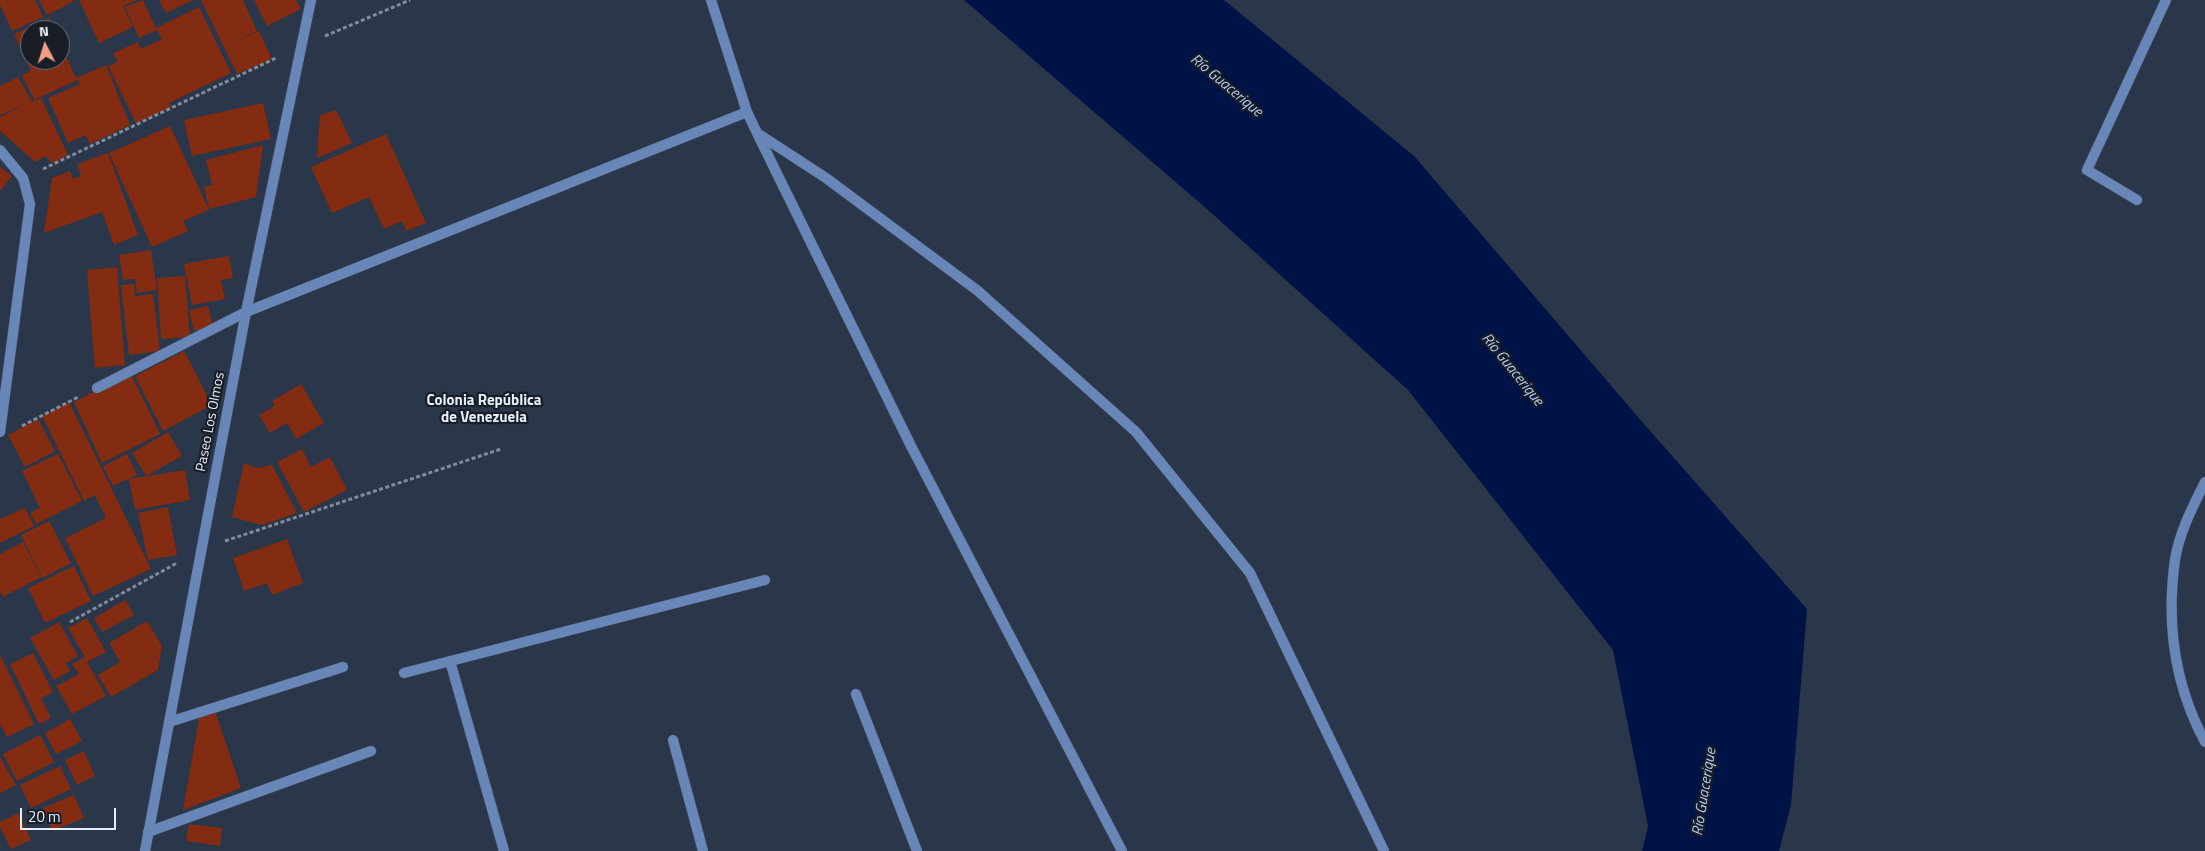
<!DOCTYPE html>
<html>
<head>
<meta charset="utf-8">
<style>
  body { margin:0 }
  #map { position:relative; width:2205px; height:851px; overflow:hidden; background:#2a364a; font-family:"Titillium Web",sans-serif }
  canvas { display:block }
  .north { position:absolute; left:20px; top:20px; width:50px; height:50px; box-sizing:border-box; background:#181d26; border:1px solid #6b717c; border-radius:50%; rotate:355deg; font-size:14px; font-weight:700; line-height:20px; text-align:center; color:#e7effc }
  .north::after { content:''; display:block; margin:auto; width:18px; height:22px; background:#f49e86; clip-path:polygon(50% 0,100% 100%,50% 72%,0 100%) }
  .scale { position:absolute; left:20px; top:808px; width:96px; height:22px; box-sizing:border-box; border:2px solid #e7effc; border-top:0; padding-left:6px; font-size:15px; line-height:18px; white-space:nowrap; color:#e7effc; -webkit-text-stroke:4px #181d26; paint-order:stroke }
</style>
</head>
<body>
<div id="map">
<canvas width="2205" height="851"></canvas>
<div class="north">N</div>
<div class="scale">20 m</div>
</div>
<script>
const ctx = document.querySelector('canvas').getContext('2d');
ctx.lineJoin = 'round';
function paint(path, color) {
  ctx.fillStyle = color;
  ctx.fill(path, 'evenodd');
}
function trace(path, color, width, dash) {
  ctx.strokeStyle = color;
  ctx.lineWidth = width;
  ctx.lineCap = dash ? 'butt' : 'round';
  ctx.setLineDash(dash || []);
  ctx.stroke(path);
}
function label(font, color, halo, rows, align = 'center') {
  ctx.font = font + ' "Titillium Web",sans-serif';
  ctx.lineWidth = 4.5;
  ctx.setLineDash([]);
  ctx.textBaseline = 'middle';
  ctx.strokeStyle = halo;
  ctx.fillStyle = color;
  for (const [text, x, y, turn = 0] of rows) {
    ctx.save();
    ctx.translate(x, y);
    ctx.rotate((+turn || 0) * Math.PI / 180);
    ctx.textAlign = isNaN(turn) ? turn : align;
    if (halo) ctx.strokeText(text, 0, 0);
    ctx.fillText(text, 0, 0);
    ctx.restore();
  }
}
const water = new Path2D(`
  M964,0H1224L1414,156L1644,424L1807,609L1791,805L1779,851H1642L1648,826L1613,650L1408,390L1207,209Z`);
const building = new Path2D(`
  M0,0H35L43,17L12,31L0,5Z
  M39,0H72L73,2L47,15Z
  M79,0H137L123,6L133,27L99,43Z
  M143,0L156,28L199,7L231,73L169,103L171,107L136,123L108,66L118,62L113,53L138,42L141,49L162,39L157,30L139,38L125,7Z
  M159,0H193L166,13Z
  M201,0H243L257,31L231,43L259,31L272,59L237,74Z
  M254,0H296L301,9L267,26Z
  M49,18L54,30H30V60H60V43L76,78L106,65L130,125L90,144L86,135L68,143L48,98L80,84L78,80L34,100L22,75L31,71L14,34Z
  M18,77L32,102L41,98L68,155L53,163L45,156L35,162L0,131V117L25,105L0,115V86Z
  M263,103L271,139L192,156L184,120Z
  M336,110L352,143L317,158L320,115Z
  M170,126L209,210L183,221L188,231L152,247L109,153Z
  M386,134L426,223L406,231L402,221L384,229L369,197L332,213L311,167Z
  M263,145L256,197L209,209L204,187L212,185L206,160Z
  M108,153L138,235L114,245L102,212L44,233L52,178L70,171L73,179L81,176L77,164Z
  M0,167L12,176L0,191Z
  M151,250L157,290L137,293L135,279L123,280L119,255Z
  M229,256L233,278L221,280L225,299L192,305L184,264Z
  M117,267L125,365L95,368L87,270Z
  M185,276L190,337L161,339L157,278Z
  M134,284L135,296L153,294L160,351L129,355L121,285Z
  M208,306L213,326L194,331L189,310Z
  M184,351L212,405L163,431L135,376Z
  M130,372L160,434L102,463L74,402Z
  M301,384L324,423L296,439L287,423L270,433L259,415L275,406L272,401Z
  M69,402L151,569L93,596L65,538L106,518L95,495L84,501L42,416Z
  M38,419L55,451L25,467L8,435Z
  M168,432L182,456L146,476L132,453Z
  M302,449L311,467L330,457L347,490L304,512L277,462Z
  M58,454L82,501L36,524L30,513L40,508L22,471Z
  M127,454L137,475L113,486L103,466Z
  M244,463L258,468L272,465L297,513L262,525L232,517Z
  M185,470L190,500L135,510L129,479Z
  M168,507L177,555L148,560L138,513Z
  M25,508L34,526L0,543V519Z
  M49,521L71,563L42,578L21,535Z
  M287,539L303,583L272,595L267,583L244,591L233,558Z
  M23,542L41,577L3,597L0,591V554Z
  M74,566L91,601L45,623L28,588Z
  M125,600L134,615L102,632L94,618Z
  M87,618L106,652L87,662L106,696L72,714L56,686L79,674L72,664L85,657L68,628Z
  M147,621L162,646L158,670L111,697L98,675L120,662L109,643Z
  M59,622L78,656L66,663L70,671L54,680L30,638Z
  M33,653L53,692L41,698L51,718L39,724L10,664Z
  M0,655L34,724L7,737L0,724Z
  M215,711L241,788L183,810L199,718Z
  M70,719L82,741L56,754L45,733Z
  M40,735L54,762L17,781L3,754Z
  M84,751L95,776L77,785L65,760Z
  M0,757L16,785L0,793Z
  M60,766L71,789L31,808L20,785Z
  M74,795L84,818L52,831L43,808Z
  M18,813L31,840L11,849L0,827V822Z
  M189,824L222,828L220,846L186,841Z`);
const path = new Path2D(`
  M325,36L410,0
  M43,169L276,58
  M22,426L78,397
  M225,541L501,449
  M70,622L177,563`);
const minor = new Path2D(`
  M711,0L747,112L757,133L911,446L1122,851
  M757,133L826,178L978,291L1136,432L1250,573L1384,851
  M0,150L23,178L30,204L0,432
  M2137,200L2087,170L2166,0
  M97,388L246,312L747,112
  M2205,482C2193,506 2179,533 2175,560C2166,624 2175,686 2205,742
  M450,661L504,851
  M404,673L765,580
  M856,694L917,851
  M169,722L343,667
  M673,740L703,851
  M148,832L371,751`);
const tertiary = new Path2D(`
  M145,851L246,312L311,0`);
const streetNames = [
  ["Paseo Los Olmos",211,422,-79]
];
const waterNames = [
  ["Río Guacerique",1226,86,40],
  ["Río Guacerique",1512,370,51],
  ["Río Guacerique",1705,792,-81]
];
const neighbourhoodNames = [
  ["Colonia República",484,401],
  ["de Venezuela",484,418]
];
paint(water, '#001346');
paint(building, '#832c11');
trace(minor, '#485466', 11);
trace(tertiary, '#485466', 11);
trace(path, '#808b9b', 3, [4, 2.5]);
trace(minor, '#6886b8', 10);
trace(tertiary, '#6886b8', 10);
label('14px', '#e7effc', '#181d26', streetNames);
label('italic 15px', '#b2caf2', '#181d26', waterNames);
label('bold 15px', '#e7effc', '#181d26', neighbourhoodNames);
</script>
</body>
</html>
